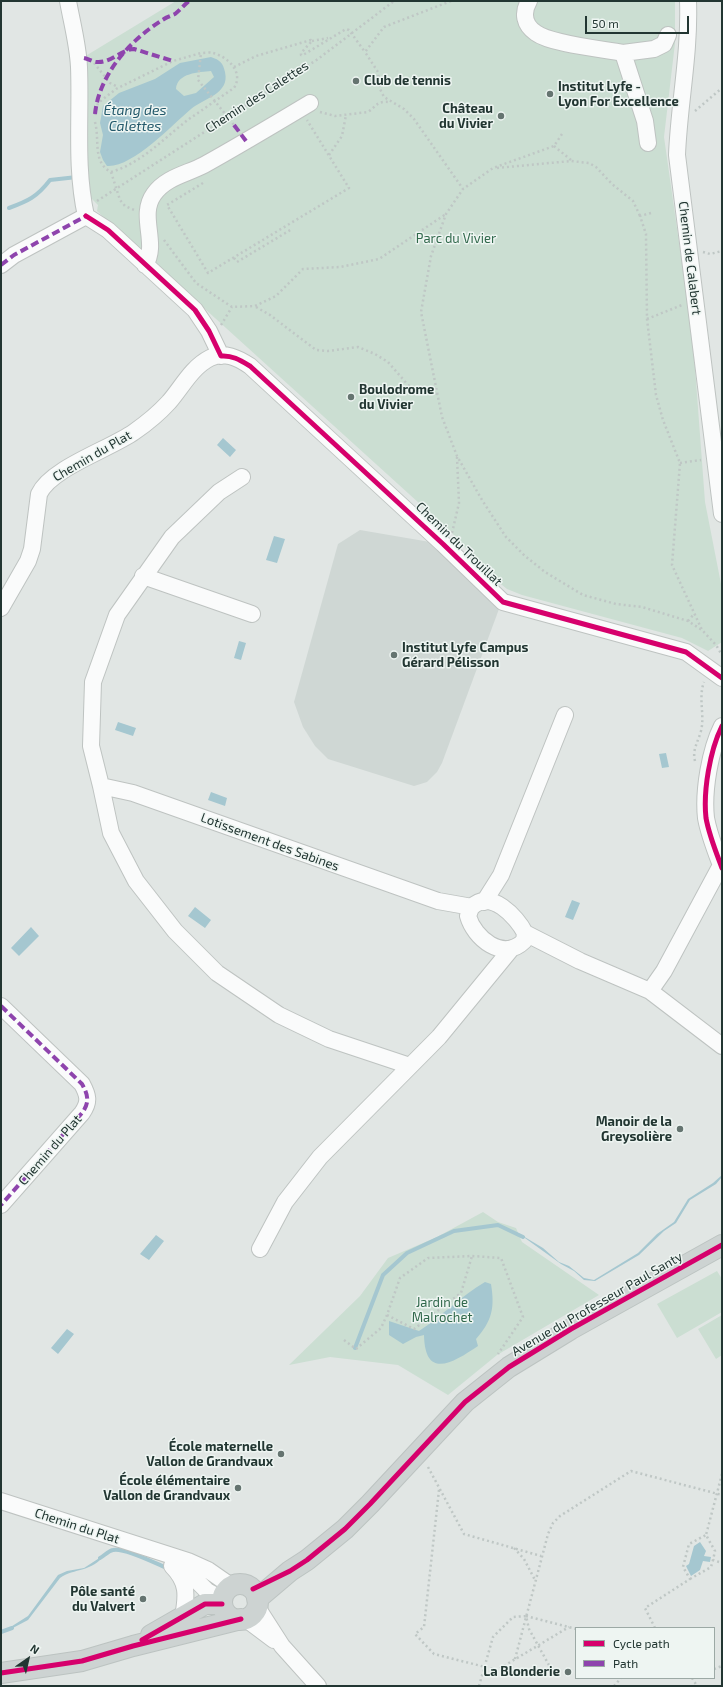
<!DOCTYPE html>
<html>
<head>
<meta charset="utf-8">
<style>
  body { margin:0 }
  #map { position:relative; width:723px; height:1687px; overflow:hidden; background:#e1e6e4; font-family:"Exo 2",sans-serif }
  canvas { display:block }
  .frame { position:absolute; inset:0; border:2px solid #223632; pointer-events:none }
  .legend { position:absolute; left:575px; top:1627px; width:140px; height:52px; box-sizing:border-box; background:#eef5f2; border:1px solid #9ca9a5; margin:0; padding:5px 7px; list-style:none; font-size:12px; color:#223632 }
  .legend li { display:flex; align-items:center; gap:8px; height:20px }
  .legend b { width:20px; border:1px solid #9ca9a5 }
  .north { position:absolute; left:8px; top:1639px; width:40px; height:40px; -webkit-text-stroke:3px #eef5f2; paint-order:stroke; rotate:34deg; font-size:11px; font-weight:700; line-height:16px; text-align:center; color:#223632 }
  .north::after { content:''; display:block; margin:auto; width:14px; height:18px; background:#223632; clip-path:polygon(50% 0,100% 100%,50% 72%,0 100%) }
  .scale { position:absolute; left:585px; top:16px; width:104px; height:18px; box-sizing:border-box; border:2px solid #223632; border-top:0; padding-left:5px; font-size:12px; line-height:14px; white-space:nowrap; color:#223632; -webkit-text-stroke:3px #eef5f2; paint-order:stroke }
</style>
</head>
<body>
<div id="map">
<canvas width="723" height="1687"></canvas>
<div class="frame"></div>
<ul class="legend">
<li><b style="height:5px;background:#d6006c"></b>Cycle path</li>
<li><b style="height:5px;background:#8e44ad"></b>Path</li>
</ul>
<div class="north">N</div>
<div class="scale">50 m</div>
</div>
<script>
const ctx = document.querySelector('canvas').getContext('2d');
ctx.lineJoin = 'round';
function paint(path, color) {
  ctx.fillStyle = color;
  ctx.fill(path, 'evenodd');
}
function trace(path, color, width, dash) {
  ctx.strokeStyle = color;
  ctx.lineWidth = width;
  ctx.lineCap = dash ? 'butt' : 'round';
  ctx.setLineDash(dash || []);
  ctx.stroke(path);
}
function label(font, color, halo, rows, align = 'center') {
  ctx.font = font + ' "Exo 2",sans-serif';
  ctx.lineWidth = 3;
  ctx.setLineDash([]);
  ctx.textBaseline = 'middle';
  ctx.strokeStyle = halo;
  ctx.fillStyle = color;
  for (const [text, x, y, turn = 0] of rows) {
    ctx.save();
    ctx.translate(x, y);
    ctx.rotate((+turn || 0) * Math.PI / 180);
    ctx.textAlign = isNaN(turn) ? turn : align;
    if (halo) ctx.strokeText(text, 0, 0);
    ctx.fillText(text, 0, 0);
    ctx.restore();
  }
}
const built = new Path2D(`
  M360,530L430,542L499,609L442,763L437,772L427,782L414,786L328,759L315,746L303,727L294,702L338,544Z`);
const green = new Path2D(`
  M176,1H675V43L664,137L693,341L705,502L722,589V642L708,651L682,638L522,595L507,589L491,576L452,533L97,211L98,205L87,194L79,60Z
  M483,1212L498,1222L516,1228L522,1242L599,1295L497,1355L448,1395L398,1365L330,1357L289,1365L360,1296L388,1258L437,1237Z
  M717,1271L722,1279V1312L677,1338L657,1304Z
  M722,1315V1355L716,1359L698,1329Z`);
const water = new Path2D(`
  M211,57C220,60 223,63 225,72C230,94 204,98 191,109C172,125 132,168 107,166L103,160L100,152L103,135L100,123L103,106L119,93L155,79L180,63ZM211,71L214,77L196,93L184,96L176,89C177,73 199,72 211,71Z
  M223,438L236,450L230,457L217,445Z
  M274,536L285,539L277,563L266,560Z
  M239,641L246,643L241,660L234,658Z
  M118,722L136,728L133,736L115,730Z
  M666,753L669,767L662,768L659,754Z
  M211,792L227,798L225,806L208,800Z
  M572,900L580,903L573,920L565,917Z
  M195,907L211,920L205,928L188,916Z
  M31,927L39,936L19,956L11,948Z
  M722,1175V1177L716,1184L690,1200L676,1223L664,1231L639,1255L595,1281L584,1280L574,1271L561,1264L518,1233L543,1248L559,1262L569,1266L584,1278L594,1280L638,1253L657,1234L674,1222L688,1199L713,1183Z
  M156,1235L164,1241L149,1260L140,1254Z
  M485,1282L491,1284C495,1308 492,1321 476,1339L478,1346C454,1362 425,1381 424,1335L416,1337L403,1344L389,1335V1321L419,1331C442,1316 461,1296 485,1282Z
  M67,1329L74,1334L58,1354L51,1348Z
  M700,1542L706,1551L704,1556L711,1557L710,1562L703,1561L700,1570L691,1576L686,1566L689,1564L694,1546Z
  M104,1555C93,1572 74,1568 60,1578L28,1620L9,1630V1628L28,1616L58,1575L67,1571L84,1568Z`);
const stream = new Path2D(`
  M9,208C28,201 37,197 50,180L77,177
  M355,1348L383,1275L407,1253L454,1231L498,1225L523,1237
  M100,1558C104,1556 108,1551 113,1550C124,1547 157,1564 169,1569
  M1,1632L12,1628`);
const path = new Path2D(`
  M451,1L384,27L365,52L378,72L380,89L384,97L404,109L414,119L463,189
  M312,41L328,38
  M94,63L110,83L118,87
  M234,67L256,56L311,40L312,41L301,53V55H303L346,29L349,30L365,52
  M695,111L722,88
  M320,112L335,116L368,112C378,105 376,101 390,102
  M95,115L98,103L116,89L173,61L201,53L198,80L234,125
  M95,122C100,140 92,162 111,172C142,163 164,138 189,119C204,109 219,98 234,88C244,72 228,57 213,53C210,52 205,53 201,53
  M562,134L554,146L493,168L463,189L446,214L431,256L421,312L442,417L457,456L482,500L506,537L525,556L545,572L583,595L616,604L642,607L688,621L702,630
  M554,146L571,160
  M329,155L342,136L346,115
  M497,168L571,161L589,163L596,167L612,184L633,201L640,216
  M111,172L120,200L125,206L134,210
  M203,183L167,205L208,273L349,188L307,120
  M97,201L318,59L394,1
  M651,213L640,216L646,234L647,319L656,395L663,420L680,463L672,565L702,630L716,645L722,655
  M164,240L196,283L232,307L255,306L276,296L303,269L340,267L379,259L446,214
  M703,252L710,254L722,251
  M234,258L237,262L292,229
  M256,307L270,315L316,350L328,351L358,347L375,354L388,362L408,385L418,391L438,394
  M647,319L682,305
  M221,325L232,307
  M680,463L701,460
  M452,533L459,503L457,457
  M688,621L694,614
  M695,761C692,750 698,742 701,731C705,715 698,698 704,682
  M387,1315L414,1329L461,1293L472,1256
  M344,1340L356,1349L381,1328L387,1315L400,1278L428,1258L472,1256L501,1258L523,1317L498,1354
  M428,1467L464,1534L541,1556
  M722,1474L706,1535L715,1551L713,1560L722,1563
  M439,1490L424,1627L415,1634L434,1654L497,1670L569,1627
  M514,1548L524,1559L535,1580
  M690,1579L711,1567L713,1560
  M526,1616L576,1629
  M655,1628L645,1608L690,1579L683,1567L689,1544L706,1535
  M515,1659L548,1534L553,1523L560,1516L631,1471L722,1495
  M714,1669L722,1666
  M692,1678L697,1686
  M479,1686L493,1637L513,1617L526,1616L529,1629L550,1667
  M614,1686L621,1678`);
const minor = new Path2D(`
  M68,1C72,23 78,45 79,67C81,117 75,167 86,216L108,230L195,310L209,331L221,356
  M529,1C522,13 524,25 536,33C551,44 602,49 623,53L645,121L648,143
  M688,1C690,53 679,104 677,155L722,514
  M623,53L654,49L664,44L668,35
  M1,265L14,255L86,216
  M145,265C159,243 138,216 154,194C166,177 187,174 204,165C240,145 275,124 310,103
  M242,477L219,492L172,537L117,615L93,682L91,746L101,786L133,793L407,890L438,901L472,907
  M143,576L252,614
  M1,608L28,561L32,549L39,494C51,468 110,449 134,432C147,423 159,413 169,402C182,387 192,367 210,358C224,351 238,358 250,366L443,544L503,602L686,652L722,678
  M722,726C710,750 703,791 706,818C709,835 716,852 722,868
  M101,786L111,833L136,881L175,931L217,973L279,1015L329,1039L410,1066
  M484,902L501,875L565,715
  M525,933L524,941C503,962 474,938 468,916C469,914 470,909 472,907C490,888 517,917 525,933L580,961L650,991L722,1046
  M650,991L664,971L721,865
  M1,1006L82,1084C88,1095 90,1102 82,1113L1,1205
  M260,1249L285,1202L320,1157L439,1037L512,948
  M1,1501L188,1561L208,1570L231,1586
  M173,1561L185,1569L207,1591L222,1599
  M172,1566C188,1582 187,1595 183,1617
  M257,1607L282,1646L318,1686
  M246,1619L274,1640`);
const major = new Path2D(`
  M222 1602a18 18 0 1 1 36 0a18 18 0 1 1-36 0Z
  M257,1599L290,1571L307,1560L345,1529L370,1504L465,1402L509,1367L571,1329L722,1245
  M151,1635L205,1604H222
  M1,1673L82,1661L133,1646L241,1619`);
const quiet = new Path2D(`
  M84,58C89,59 93,62 97,62C111,63 120,50 134,49L173,61
  M95,114C99,74 131,39 164,19C167,17 171,16 175,14C180,10 184,5 189,1
  M234,125L246,141
  M1,265L14,255L86,216
  M1,1006L82,1084C88,1095 90,1102 82,1113L1,1205`);
const cycleway = new Path2D(`
  M86,216L108,230L195,310L209,331L221,356C232,355 240,360 250,366L443,544L503,602L686,652L722,678
  M722,726C710,750 703,791 706,818C709,835 716,852 722,868
  M253,1589L290,1571L307,1560L345,1529L370,1504L465,1402L509,1367L571,1329L722,1245
  M142,1640L205,1604H222
  M1,1673L82,1661L133,1646L241,1619`);
const markers = [
  [356,81,4,"#657470"],
  [550,94,4,"#657470"],
  [501,116,4,"#657470"],
  [351,397,4,"#657470"],
  [394,655,4,"#657470"],
  [680,1129,4,"#657470"],
  [281,1454,4,"#657470"],
  [238,1488,4,"#657470"],
  [143,1599,4,"#657470"],
  [568,1672,4,"#657470"]
];
const poiNames = [
  ["Club de tennis",364,81,"left"],
  ["Institut Lyfe -",558,87,"left"],
  ["Lyon For Excellence",558,102,"left"],
  ["Château",493,109],
  ["du Vivier",493,124],
  ["Boulodrome",359,390,"left"],
  ["du Vivier",359,405,"left"],
  ["Institut Lyfe Campus",402,648,"left"],
  ["Gérard Pélisson",402,663,"left"],
  ["Manoir de la",672,1122],
  ["Greysolière",672,1137],
  ["École maternelle",273,1447],
  ["Vallon de Grandvaux",273,1462],
  ["École élémentaire",230,1481],
  ["Vallon de Grandvaux",230,1496],
  ["Pôle santé",135,1592],
  ["du Valvert",135,1607],
  ["La Blonderie",560,1672]
];
const streetNames = [
  ["Chemin des Calettes",257,97,-33],
  ["Chemin de Calabert",690,258,83],
  ["Chemin du Plat",92,456,-30],
  ["Chemin du Trouillat",459,544,44],
  ["Lotissement des Sabines",270,842,20],
  ["Chemin du Plat",50,1150,-49],
  ["Avenue du Professeur Paul Santy",597,1304,-30],
  ["Chemin du Plat",77,1526,18]
];
const parkNames = [
  ["Parc du Vivier",456,239],
  ["Jardin de",442,1303],
  ["Malrochet",442,1318]
];
const waterNames = [
  ["Étang des",135,110],
  ["Calettes",135,126]
];
paint(built, '#cfd7d4');
paint(green, '#cbded2');
paint(water, '#a5c7d0');
trace(stream, '#a5c7d0', 4);
trace(minor, '#bec3c1', 18);
trace(major, '#bcc3c1', 22);
trace(path, '#bfc7c5', 2.5, [2, 3]);
trace(minor, '#fafbfb', 16);
trace(major, '#cdd3d2', 20);
trace(quiet, '#8e44ad', 4, [8, 4]);
trace(cycleway, '#d6006c', 5);
for (const [x, y, r, color] of markers) {
  const dot = new Path2D();
  dot.arc(x, y, r, 0, 2 * Math.PI);
  ctx.fillStyle = color;
  ctx.fill(dot);
  trace(dot, '#eef5f2', 1.5);
}
label('bold 13px', '#223632', '#eef5f2', poiNames, 'right');
label('13px', '#223632', '#eef5f2', streetNames);
label('13px', '#30684b', '#eef5f2', parkNames);
label('italic 14px', '#23596b', '#eef5f2', waterNames);
</script>
</body>
</html>
